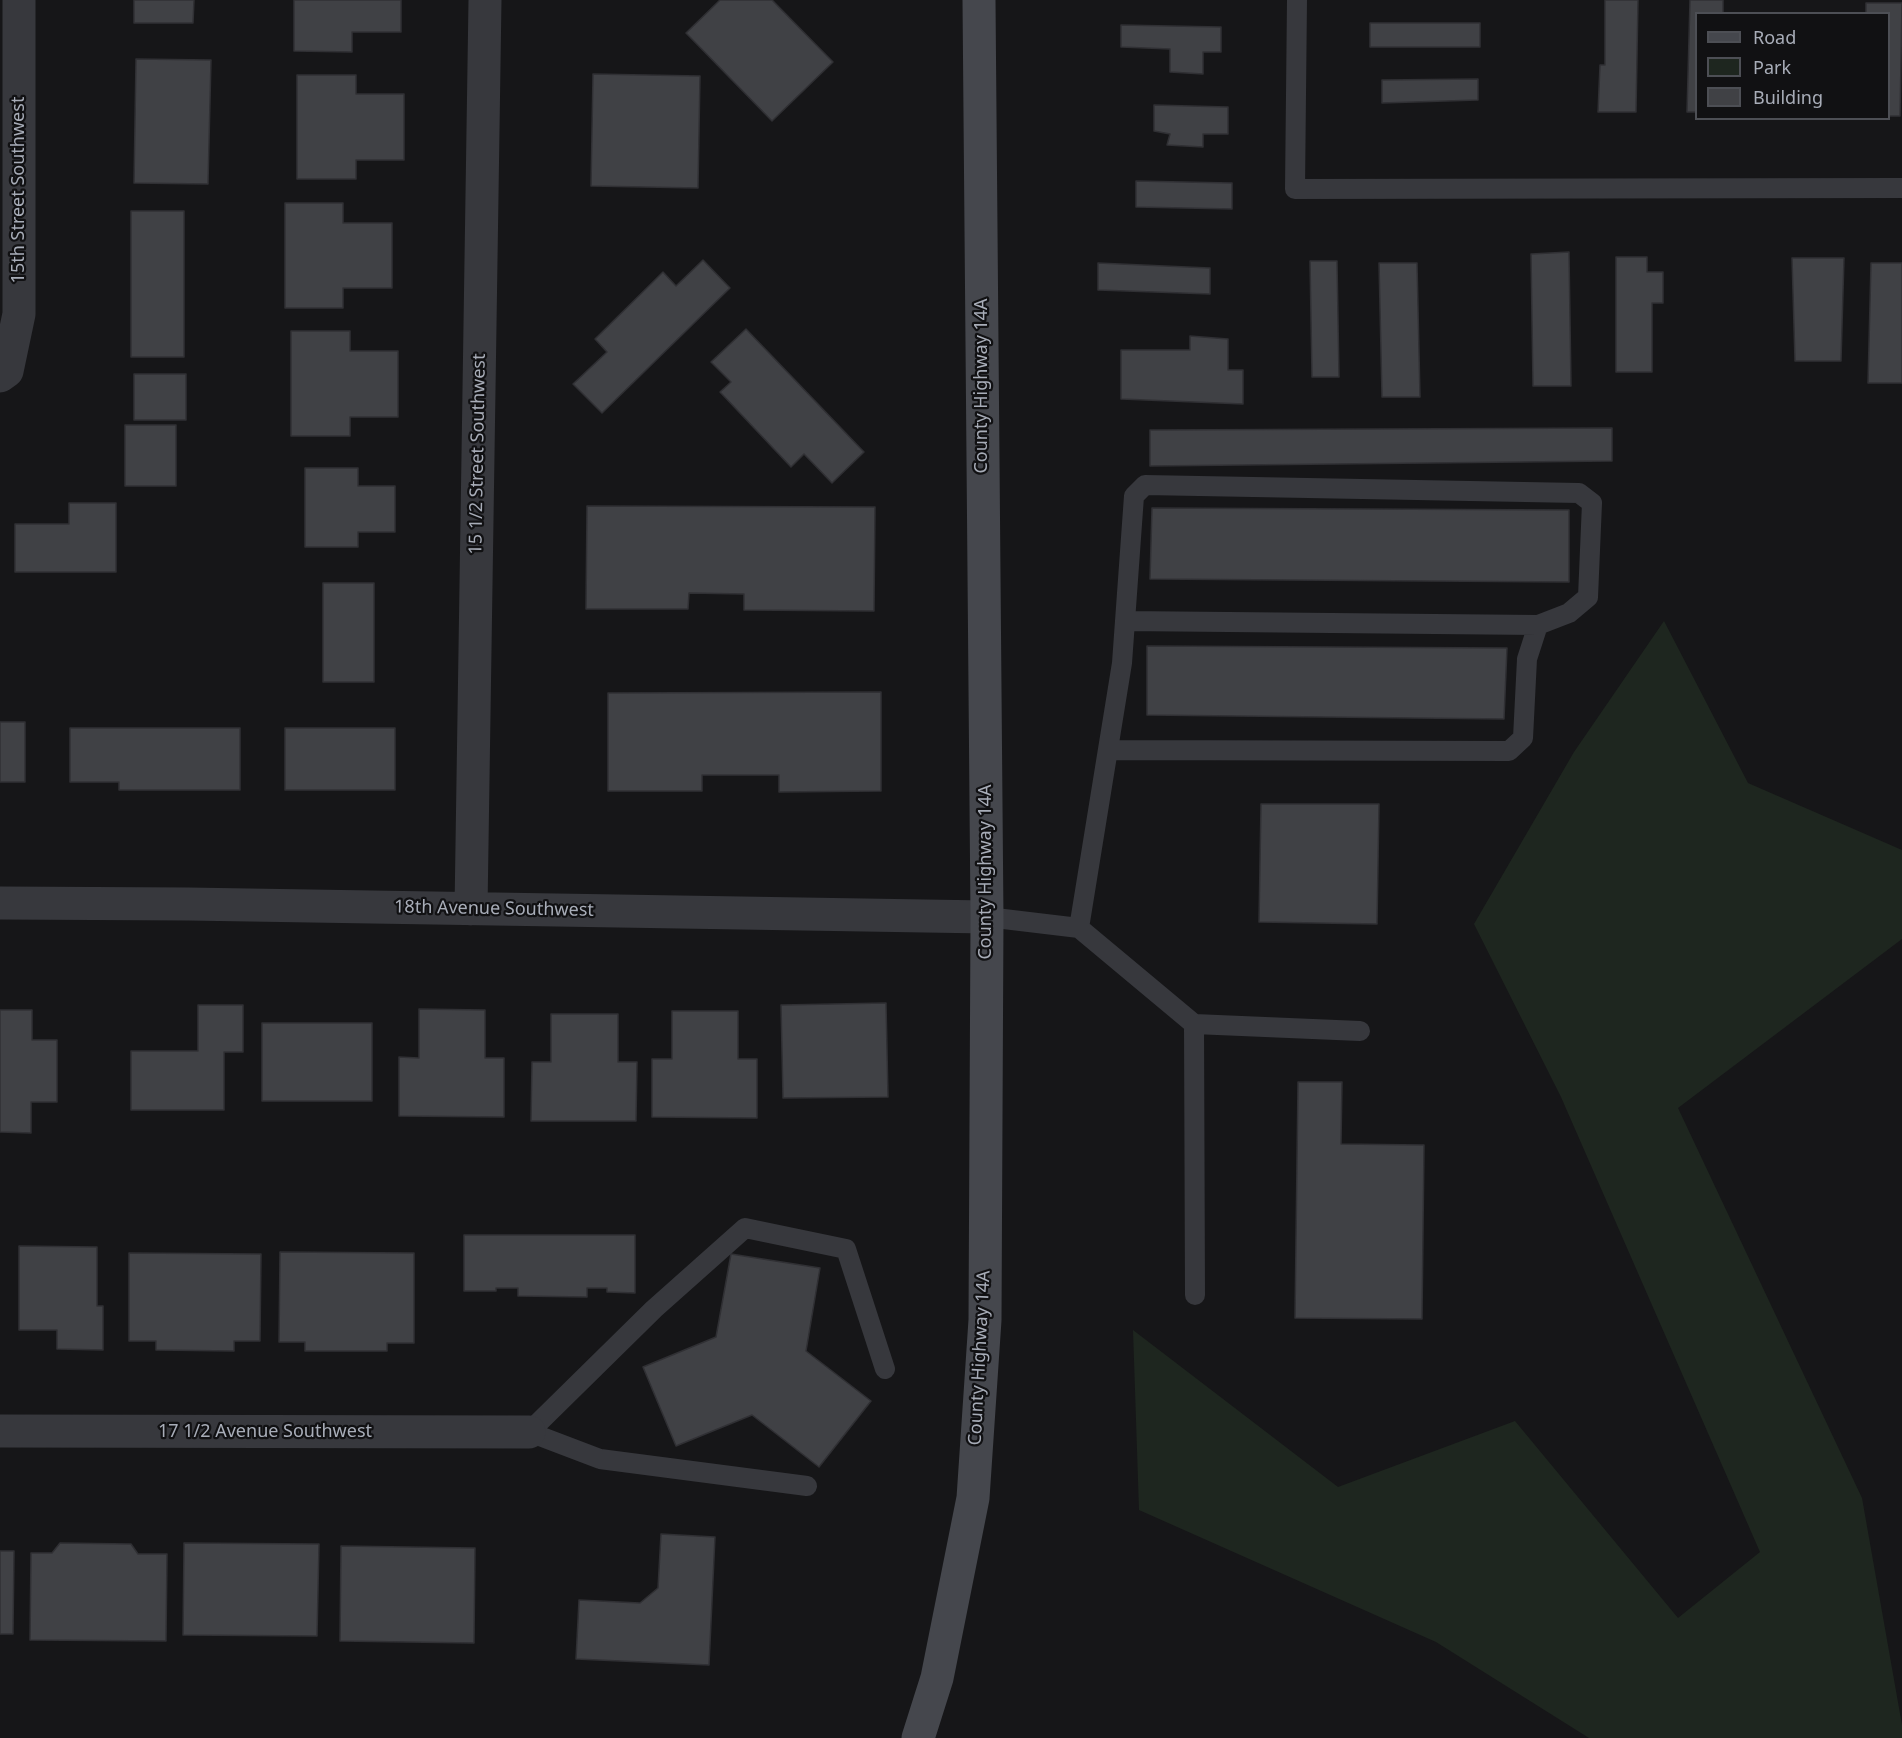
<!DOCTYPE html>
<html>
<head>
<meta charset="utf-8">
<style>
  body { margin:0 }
  #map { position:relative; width:1902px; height:1738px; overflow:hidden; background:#161618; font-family:"Noto Sans",sans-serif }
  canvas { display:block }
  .legend { position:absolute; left:1695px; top:12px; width:195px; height:108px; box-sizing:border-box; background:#111113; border:2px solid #4d4f55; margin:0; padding:8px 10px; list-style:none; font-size:18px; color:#a8adb8 }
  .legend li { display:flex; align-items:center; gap:12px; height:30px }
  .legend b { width:30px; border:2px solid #4d4f55 }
</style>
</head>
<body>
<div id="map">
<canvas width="1902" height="1738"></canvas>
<ul class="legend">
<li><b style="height:8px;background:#45474d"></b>Road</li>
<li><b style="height:16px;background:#1e261f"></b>Park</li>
<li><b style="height:16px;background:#404145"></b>Building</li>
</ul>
</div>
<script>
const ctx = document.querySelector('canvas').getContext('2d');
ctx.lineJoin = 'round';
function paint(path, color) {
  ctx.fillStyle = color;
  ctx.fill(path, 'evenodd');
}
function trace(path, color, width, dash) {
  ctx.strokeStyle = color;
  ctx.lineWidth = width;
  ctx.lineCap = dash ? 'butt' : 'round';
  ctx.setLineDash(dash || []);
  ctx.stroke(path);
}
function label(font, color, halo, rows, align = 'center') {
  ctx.font = font + ' "Noto Sans",sans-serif';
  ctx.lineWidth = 4.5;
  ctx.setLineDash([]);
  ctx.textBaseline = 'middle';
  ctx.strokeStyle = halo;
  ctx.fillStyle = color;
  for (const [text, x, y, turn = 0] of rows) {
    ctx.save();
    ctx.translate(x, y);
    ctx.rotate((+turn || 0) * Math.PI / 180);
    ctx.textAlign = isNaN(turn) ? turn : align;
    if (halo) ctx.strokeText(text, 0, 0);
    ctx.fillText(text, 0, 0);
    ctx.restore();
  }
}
const green = new Path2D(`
  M1664,621L1748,783L1902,850V939L1678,1108L1862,1498L1902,1725V1738H1589L1436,1642L1139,1510L1133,1330L1338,1487L1515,1421L1678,1618L1760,1552L1561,1097L1474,924L1574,752Z`);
const building = new Path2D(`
  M134,0H194L193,23H134Z
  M294,0H401V32H352V52L294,51Z
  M720,0H772L833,62L772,121L686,33Z
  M1605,0H1638L1636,112H1598L1600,65H1605Z
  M1690,0H1723V14H1696V112H1687Z
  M1866,3H1902L1900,116H1888V14H1866Z
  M1370,23H1480V47H1370Z
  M1121,25L1221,27V52H1203V74L1170,72V49L1121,47Z
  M136,59L211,60L208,184L134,183Z
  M593,74L700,76L698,188L591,186Z
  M297,75H356V94H404V160H356V179H297Z
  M1478,79V100L1382,103V80Z
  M1154,105L1228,107V134H1203V147L1167,145L1170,134L1154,131Z
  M1136,181L1232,183V209L1136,207Z
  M285,203H343V223H392V288H343V308H285Z
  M131,211H184V357H131Z
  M1569,252L1571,386H1533L1531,254Z
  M1616,257H1647V272H1663V303H1652V372H1616Z
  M1792,258H1844L1841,361H1795Z
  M703,260L730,288L602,413L573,384L607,352L595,339L663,272L676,286Z
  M1310,261H1337L1339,377H1312Z
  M1098,263L1210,268V294L1098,290Z
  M1379,263H1417L1420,397H1382Z
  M1871,263H1902V383H1868Z
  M746,329L864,452L832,483L804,454L791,467L720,392L731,382L711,362Z
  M291,331H350V351H398V417H350V436H291Z
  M1190,336L1228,339V370H1243V404L1121,399V350H1190Z
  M134,374H186V420H134Z
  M125,425H176V486H125Z
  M1612,428V461L1150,466V430Z
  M305,468H358V486H395V532H358V547H305Z
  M69,503H116V572H15V524H69Z
  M587,506L875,507L874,611L744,610V594L689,593L688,609H586Z
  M1152,508L1569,510V582L1150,579Z
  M323,583H374V682H323Z
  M1147,646L1507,648L1504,719L1147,715Z
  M881,692V791L779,792V775H702V791H608V693Z
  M0,722H25V782H0Z
  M70,728H240V790H119V782H70Z
  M285,728H395V790H285Z
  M1261,804H1379L1377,924L1259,922Z
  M886,1003L888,1097L783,1098L781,1005Z
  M198,1005H243V1052H224V1110H131V1051H198Z
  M419,1009L485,1010V1058H504V1117L399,1116V1057L419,1058Z
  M0,1010H32V1040H57V1102H31V1133L0,1132Z
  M672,1011H738V1059H757V1118L652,1117V1059H672Z
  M551,1014H618V1062H637L636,1121H531L532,1062H551Z
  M262,1023H372V1101H262Z
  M1298,1082H1342L1341,1144L1424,1145L1422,1319L1295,1318Z
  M464,1235H635V1293L607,1292V1288H587V1297L518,1296V1288H496V1291H464Z
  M19,1246L97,1247V1306H103V1350L57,1349V1330H19Z
  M280,1252L414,1253V1343H387V1351H305V1342H279Z
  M129,1253L261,1254L260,1341H234V1351L156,1350V1341H129Z
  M731,1254L820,1268L806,1351L871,1401L819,1467L752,1415L676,1446L643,1367L716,1337Z
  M661,1534L715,1537L709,1665L576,1659L579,1600L640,1603L658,1588Z
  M60,1543L131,1544L138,1554H167L166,1641L30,1640L31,1553H52Z
  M184,1543L319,1544L317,1636L183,1635Z
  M341,1546L475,1548L474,1643L340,1641Z
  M0,1551H14L13,1634H0Z`);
const service = new Path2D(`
  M1297,0L1295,189L1902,188
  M1125,621L1538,625
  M987,917L1079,928L1194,1024L1195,1295
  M1079,928L1122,663L1134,496L1145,485L1579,493L1592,503L1588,597L1569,613L1538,625L1527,659L1523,738L1509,751L1108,750
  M1194,1024L1360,1031
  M807,1486L600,1459L529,1432L654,1309L745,1228L846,1249L885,1369`);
const minor = new Path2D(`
  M0,376L7,371L19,314V0
  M0,903L188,904L987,917
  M471,909L485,0
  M0,1431L529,1432`);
const secondary = new Path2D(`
  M918,1738L937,1678L973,1498L985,1320L987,917L979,0`);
const streetNames = [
  ["15th Street Southwest",19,190,-90],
  ["County Highway 14A",982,386,-90],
  ["15 1/2 Street Southwest",478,454,-89],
  ["County Highway 14A",986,872,-90],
  ["18th Avenue Southwest",494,909,1],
  ["County Highway 14A",980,1358,-87],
  ["17 1/2 Avenue Southwest",265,1432]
];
paint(green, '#1e261f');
paint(building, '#404145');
trace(building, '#303034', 1.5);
trace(service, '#37383d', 20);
trace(minor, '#37383d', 33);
trace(secondary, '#45474d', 33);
label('18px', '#a8adb8', '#111113', streetNames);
</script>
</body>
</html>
